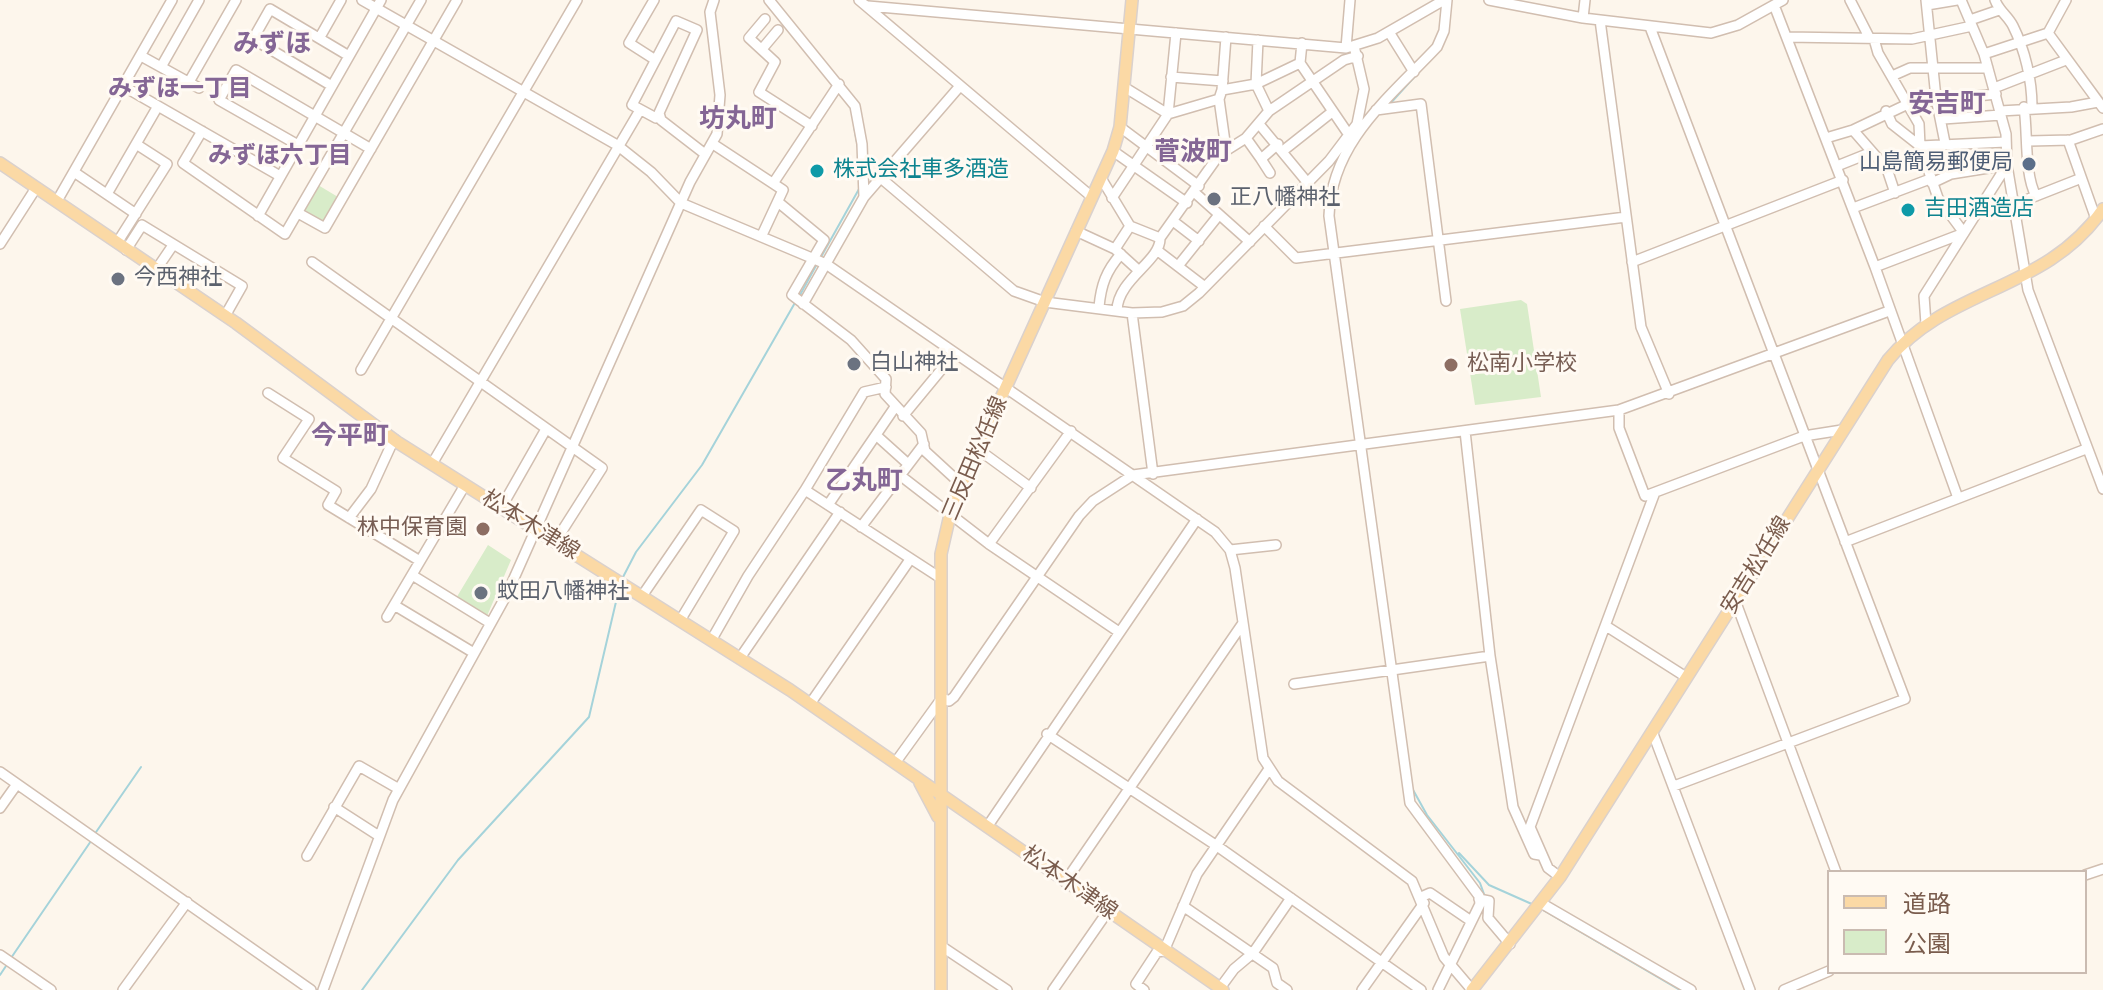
<!DOCTYPE html>
<html>
<head>
<meta charset="utf-8">
<style>
  body { margin:0 }
  #map { position:relative; width:2103px; height:990px; overflow:hidden; background:#fdf6ec; font-family:"Titillium Web","Noto Sans JP",sans-serif }
  canvas { display:block }
  .legend { position:absolute; left:1827px; top:870px; width:260px; height:104px; box-sizing:border-box; background:#fffaf3; border:2px solid #cabbb1; margin:0; padding:10px 14px; list-style:none; font-size:24px; color:#7a5c4d }
  .legend li { display:flex; align-items:center; gap:16px; height:40px }
  .legend b { width:40px; border:2px solid #cabbb1 }
</style>
</head>
<body>
<div id="map">
<canvas width="2103" height="990"></canvas>
<ul class="legend">
<li><b style="height:10px;background:#fbd9a5"></b>道路</li>
<li><b style="height:22px;background:#d8ecc9"></b>公園</li>
</ul>
</div>
<script>
const ctx = document.querySelector('canvas').getContext('2d');
ctx.lineJoin = 'round';
function paint(path, color) {
  ctx.fillStyle = color;
  ctx.fill(path, 'evenodd');
}
function trace(path, color, width, dash) {
  ctx.strokeStyle = color;
  ctx.lineWidth = width;
  ctx.lineCap = dash ? 'butt' : 'round';
  ctx.setLineDash(dash || []);
  ctx.stroke(path);
}
function label(font, color, halo, rows, align = 'center') {
  ctx.font = font + ' "Titillium Web","Noto Sans JP",sans-serif';
  ctx.lineWidth = 6;
  ctx.setLineDash([]);
  ctx.textBaseline = 'middle';
  ctx.strokeStyle = halo;
  ctx.fillStyle = color;
  for (const [text, x, y, turn = 0] of rows) {
    ctx.save();
    ctx.translate(x, y);
    ctx.rotate((+turn || 0) * Math.PI / 180);
    ctx.textAlign = isNaN(turn) ? turn : align;
    if (halo) ctx.strokeText(text, 0, 0);
    ctx.fillText(text, 0, 0);
    ctx.restore();
  }
}
const green = new Path2D(`
  M318,185L338,197L323,223L302,212Z
  M1521,300L1527,304L1541,397L1475,405L1460,309Z
  M488,545L511,560L487,616L455,600Z`);
const stream = new Path2D(`
  M1450,12L1451,0
  M1388,106L1427,63
  M854,126L858,148
  M821,257L859,189
  M800,295L818,262
  M622,579L636,552L702,465L796,301
  M1412,788L1427,815L1480,883L1484,894
  M94,835L141,767
  M1459,853L1489,885L1534,905
  M1543,910L1680,990
  M11,958L91,841
  M0,975L8,963
  M362,990L458,860L589,717L619,589`);
const minor = new Path2D(`
  M362,0L617,145L651,172L681,203L826,264L1215,532L1230,550L1235,568L1263,758L1278,781L1412,881L1444,957L1472,990
  M654,0L629,43L654,59
  M769,0L855,106L862,144L864,197
  M859,0L1092,197
  M1489,0L1583,18L1711,33L1738,25L1783,0
  M1850,0L1869,37
  M1926,0L1936,98L1945,143
  M1961,0L1984,54L2006,134L2007,165L2028,290L2103,489
  M1995,0C1999,11 2008,16 2013,26C2025,50 2032,80 2032,107
  M1774,5L1875,267L1958,498
  M1927,5L1957,0
  M868,6L1346,48L1378,38L1444,0
  M1583,18L1585,0
  M765,19L749,38L775,62L759,92L812,126
  M1600,20L1641,327L1669,394
  M1970,20L1999,10
  M1650,27L1905,699L1674,786
  M1389,32L1414,72
  M2048,33L2103,108
  M320,37L341,0
  M1787,37L1912,39L1972,26
  M1874,39L1878,53L1919,124L1920,146L1938,198L1964,233
  M1258,40L1256,84L1269,111
  M1302,43L1300,63L1349,135
  M1346,48L1350,0
  M762,49L778,30
  M1984,54L2048,33L2066,0
  M141,56L199,88
  M161,67L199,0
  M1892,76L1910,68H1988
  M1171,77L1223,81
  M189,82L236,0
  M123,86L280,176
  M332,86L253,39L270,9L349,56
  M1124,87L1168,114L1176,33
  M1994,88L2066,60
  M1222,90L1226,37
  M1219,99L1226,149
  M2024,107C2028,133 2024,174 2036,196
  M1376,110L1421,104L1446,301
  M1886,111L1892,124L1920,146L2006,142
  M2000,111L2071,107L2098,102
  M660,117L656,118L632,105L676,21L697,30L659,113L661,120L705,154
  M1943,119L2001,115
  M1259,124L1307,182
  M1120,127L1199,186
  M1853,130L1887,169L1895,193
  M202,131L183,163L285,234L421,0
  M1246,138L1261,159
  M1826,138L1853,130L1910,103L1996,94
  M2068,140L2096,219
  M2029,141L2071,140L2103,129
  M713,144L783,190L762,235
  M298,145L219,100L236,70L371,149
  M1284,150L1332,112
  M1113,151L1187,203
  M1837,166L1872,152
  M74,172L136,214
  M1270,173L1261,159L1278,144
  M1101,178L1130,226L1160,238
  M882,179L1014,291L1045,302L1132,313L1162,312L1183,306L1199,293L1329,161L1357,124L1364,89L1354,46
  M774,182L839,84
  M1932,183L1951,174L2007,165
  M1194,192L1250,242
  M107,194L158,106
  M1112,198L1168,114L1219,99L1222,90L1256,84L1300,63
  M57,201L172,0
  M778,202L824,240L792,295L851,340L886,379L885,394L921,433L925,451L962,485
  M2013,205L2079,179
  M1853,208L1930,179
  M298,213L325,228L457,0
  M258,216L381,0
  M1173,221L1199,241
  M1264,226L1296,258L1626,217
  M1076,231L1115,249L1137,269
  M117,243L167,164L136,144
  M0,244L36,188
  M1115,249L1130,226
  M126,250L142,225L242,286L225,316
  M1158,251L1205,287
  M312,262L602,468L555,542
  M1632,262L1843,180
  M1178,266L1218,216
  M1875,267L1964,233
  M156,270L173,245
  M803,304L864,197L960,86
  M1099,307C1101,285 1106,271 1121,254
  M1117,310C1118,279 1161,261 1160,238L1219,155L1246,138L1269,111L1344,60L1358,56
  M1132,313L1153,474
  M1926,324L1924,296L2007,165
  M361,370L577,0
  M268,393L309,419L283,458L336,491L328,505L420,561
  M1619,410V428L1645,496L1804,436L1842,430
  M903,416L955,353
  M1465,431L1490,656L1513,807L1534,854L1540,855
  M877,436L907,463
  M979,450L1031,488
  M432,464L640,110
  M901,476L989,544L1119,632
  M805,490L864,392L886,387
  M828,505L895,407
  M501,508L546,429
  M349,518L371,489L394,439
  M861,527L924,444
  M1845,542L2086,449
  M989,544L1071,431
  M1230,550L1276,545
  M412,575L490,623
  M642,596L701,510L734,531L681,619
  M1735,600L1836,872
  M394,605L474,653
  M387,617L465,485
  M1606,626L1686,677
  M712,639L748,576L805,490L939,577
  M740,658L840,512
  M1294,684L1490,656
  M810,704L909,561
  M1652,731L1750,990
  M1047,734L1217,846L1421,990
  M895,763L942,698L949,701L954,697L1079,516L1093,501L1133,475L1619,410L1889,311
  M0,772L311,990
  M334,807L379,836
  M0,808L17,784
  M987,827L1197,519
  M307,856L359,766L399,789
  M2085,875L2103,869
  M1560,877L1548,868L1530,827L1654,495
  M1065,882L1243,623
  M1421,897L1430,893L1471,921
  M1479,899L1489,901L1488,918L1510,944
  M1541,903L1691,990
  M1183,906L1273,968L1277,983L1287,990
  M941,946L1007,990
  M0,955L51,990
  M1220,988L1234,969L1253,953L1291,898
  M123,990L187,902
  M323,990L393,800L507,594L690,182L717,134L720,95L710,12L714,0
  M1053,990L1108,911
  M1144,990L1136,984L1157,952L1164,951L1197,874L1269,769
  M1362,990L1424,903
  M1438,990L1480,904L1479,896L1410,803L1329,216C1331,142 1390,97 1437,47L1444,31L1447,0
  M1784,990L1829,971`);
const major = new Path2D(`
  M0,163L236,323L397,442L790,690L1223,990
  M920,783L938,817
  M941,990V554L952,506L1113,151L1120,127L1132,0
  M1472,990L1560,877L1888,360C1947,287 2046,292 2103,209`);
const markers = [
  [2029,164,8,"#5c6f8a"],
  [817,171,8,"#0f9aa8"],
  [1214,199,8,"#6b7280"],
  [1908,210,8,"#0f9aa8"],
  [118,279,8,"#6b7280"],
  [854,364,8,"#6b7280"],
  [1451,365,8,"#8d6e63"],
  [483,529,8,"#8d6e63"],
  [481,593,8,"#6b7280"]
];
const serviceNames = [
  ["山島簡易郵便局",2013,164]
];
const cultureNames = [
  ["株式会社車多酒造",833,171],
  ["吉田酒造店",1924,210]
];
const worshipNames = [
  ["正八幡神社",1230,199],
  ["今西神社",134,279],
  ["白山神社",870,364],
  ["蚊田八幡神社",497,593]
];
const educationNames = [
  ["松南小学校",1467,365],
  ["林中保育園",467,529,"right"]
];
const streetNames = [
  ["三反田松任線",976,459,-67],
  ["松本木津線",530,526,32],
  ["安吉松任線",1757,566,-58],
  ["松本木津線",1069,884,35]
];
const neighbourhoodNames = [
  ["みずほ一丁目",180,90],
  ["みずほ六丁目",280,157]
];
const quarterNames = [
  ["みずほ",272,46],
  ["安吉町",1947,106],
  ["坊丸町",738,121],
  ["菅波町",1193,154],
  ["今平町",350,438],
  ["乙丸町",864,483]
];
paint(green, '#d8ecc9');
trace(stream, '#a5d3da', 2);
trace(minor, '#d1beb0', 12);
trace(major, '#dad1cd', 14);
trace(minor, '#fff', 9);
trace(major, '#fbd9a5', 11);
for (const [x, y, r, color] of markers) {
  const dot = new Path2D();
  dot.arc(x, y, r, 0, 2 * Math.PI);
  ctx.fillStyle = color;
  ctx.fill(dot);
  trace(dot, '#fffaf3', 3);
}
label('22px', '#4e5e75', '#fffaf3', serviceNames, 'right');
label('22px', '#0d838f', '#fffaf3', cultureNames, 'left');
label('22px', '#5b616d', '#fffaf3', worshipNames, 'left');
label('22px', '#785e54', '#fffaf3', educationNames, 'left');
label('22px', '#7a5c4d', '#fffaf3', streetNames);
label('bold 24px', '#846695', '#fffaf3', neighbourhoodNames);
label('bold 26px', '#846695', '#fffaf3', quarterNames);
</script>
</body>
</html>
